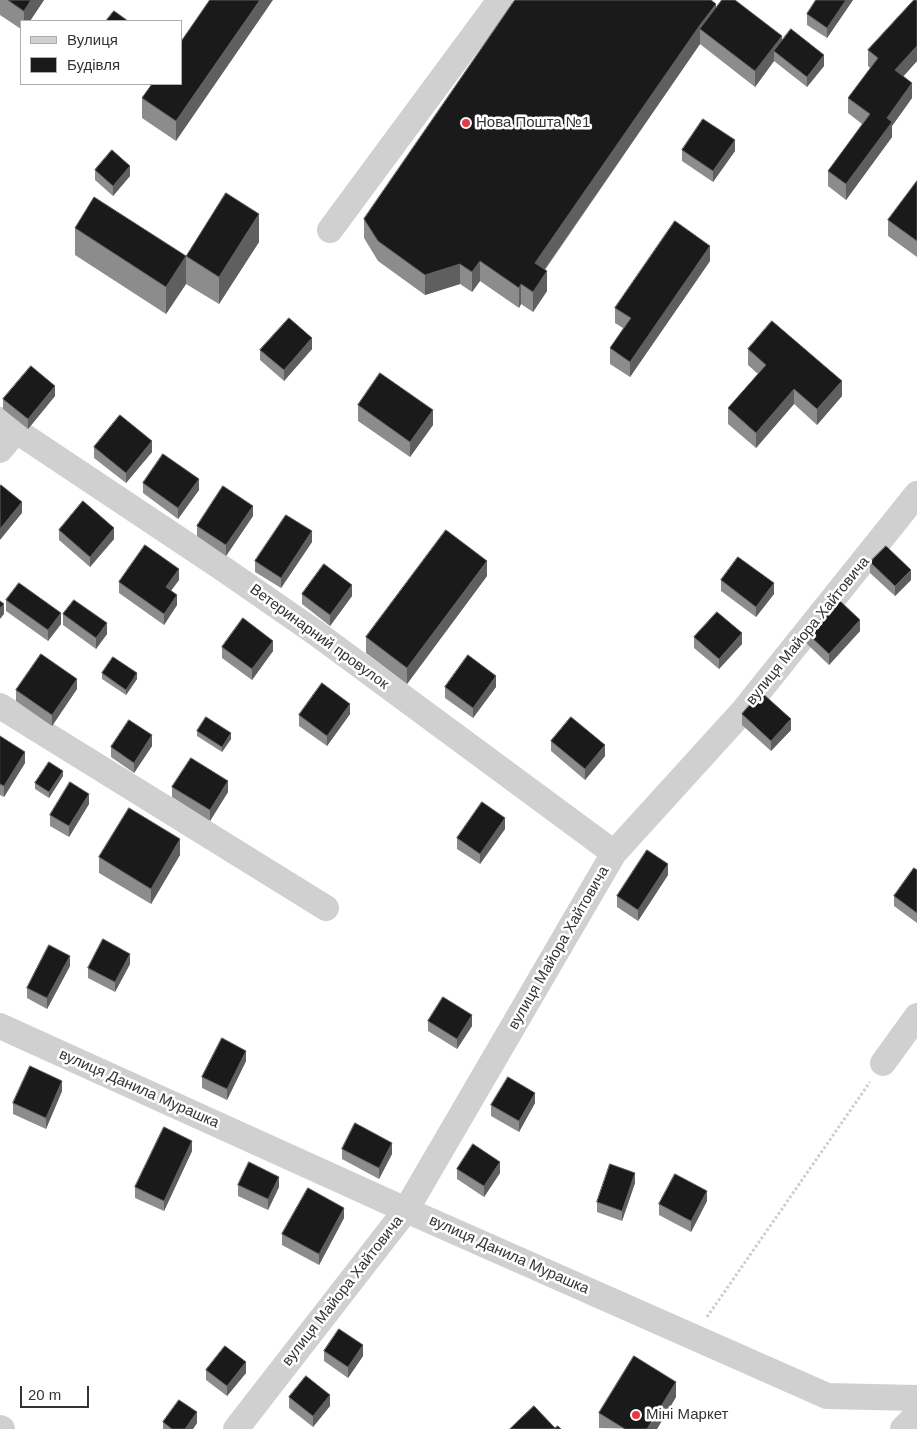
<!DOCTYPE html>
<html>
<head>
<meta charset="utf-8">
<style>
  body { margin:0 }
  #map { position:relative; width:917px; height:1429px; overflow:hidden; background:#fff; font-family:Helvetica,sans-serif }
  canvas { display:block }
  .legend { position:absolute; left:20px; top:20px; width:162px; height:65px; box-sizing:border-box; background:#fff; border:1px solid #adadad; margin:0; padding:6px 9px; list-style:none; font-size:15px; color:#333 }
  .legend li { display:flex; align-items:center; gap:10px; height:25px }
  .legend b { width:25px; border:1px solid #adadad }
  .scale { position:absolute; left:20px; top:1386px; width:69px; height:22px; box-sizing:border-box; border:2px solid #333; border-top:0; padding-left:6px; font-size:15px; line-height:18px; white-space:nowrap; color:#333; -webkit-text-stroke:4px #fff; paint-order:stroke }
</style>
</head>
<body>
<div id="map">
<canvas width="917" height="1429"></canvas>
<ul class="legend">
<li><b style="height:6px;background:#d0d0d0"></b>Вулиця</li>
<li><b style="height:14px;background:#1a1a1a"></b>Будівля</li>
</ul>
<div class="scale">20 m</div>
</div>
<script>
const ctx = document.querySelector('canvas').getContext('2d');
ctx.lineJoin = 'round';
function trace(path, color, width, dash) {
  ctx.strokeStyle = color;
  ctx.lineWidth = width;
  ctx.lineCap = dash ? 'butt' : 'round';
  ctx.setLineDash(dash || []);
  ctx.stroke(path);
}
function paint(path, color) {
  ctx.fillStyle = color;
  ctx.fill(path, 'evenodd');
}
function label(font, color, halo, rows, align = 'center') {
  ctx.font = font + ' Helvetica,sans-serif';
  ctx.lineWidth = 5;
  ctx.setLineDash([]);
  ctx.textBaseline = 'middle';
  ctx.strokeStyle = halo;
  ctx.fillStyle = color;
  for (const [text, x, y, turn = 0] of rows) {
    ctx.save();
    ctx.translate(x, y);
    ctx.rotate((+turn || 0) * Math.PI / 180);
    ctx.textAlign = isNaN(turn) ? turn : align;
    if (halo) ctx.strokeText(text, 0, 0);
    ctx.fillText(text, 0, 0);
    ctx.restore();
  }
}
const path = new Path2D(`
  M707,1317L870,1082`);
const minor = new Path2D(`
  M330,230L500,0
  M0,420L225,570L316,633L614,853
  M0,450L16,431
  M0,706L326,908
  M0,1026L406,1210L827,1396L917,1398
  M883,1063L917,1016
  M0,1428L2,1429
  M236,1429L406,1210L614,853L744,710L917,494
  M903,1429L917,1415`);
const wall = new Path2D(`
  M0,0H44L30,21H21V29L0,15Z
  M210,0L176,141L142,118V98Z
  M853,0L827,38L807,25V14Z
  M716,8L782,41L824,66L807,87L774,61L755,87L700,44L545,270L547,291L533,312L521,304L519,308L480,281L472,292L460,284L425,295L378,261L364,238V219Z
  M868,50L917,61L903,76L912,98L892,126V137L846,200L828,186V171L862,124L848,113V98L870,68L868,66Z
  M682,150L735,151L713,182L682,161Z
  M95,170L130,176L113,196L95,180Z
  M917,181V257L888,236V220Z
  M75,228L186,256L259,242L219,304L186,284L166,314L75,255Z
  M710,261L630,377L610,364V348L623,328L615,323V308Z
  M312,349L284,381L260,360V350Z
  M748,349L842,396L817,425L794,404L756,448L728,424V408L758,374L748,365Z
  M55,396L28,429L3,409V399Z
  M358,405L433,425L410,457L358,421Z
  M94,447L152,452L126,483L94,458Z
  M143,483L199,490L178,519L143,493Z
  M253,516L226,556L197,536V526Z
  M59,530L114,539L90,567L59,540Z
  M312,542L281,588L255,572V561Z
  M870,562L911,580L895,596L870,573Z
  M487,576L407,684L366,653V637Z
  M179,580L171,591L177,605L164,625L119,593V582Z
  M721,580L774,594L756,617L721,591Z
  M302,594L352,596L330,626L302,604Z
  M6,600L61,624L48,641L6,611Z
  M63,614L107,634L96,649L63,625Z
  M860,631L829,665L807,644V633Z
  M694,637L742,644L719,669L694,648Z
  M222,647L273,651L252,680L222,658Z
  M102,673L137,679L126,695L102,679Z
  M445,687H496L473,718L445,698Z
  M77,689L52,726L16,701V690Z
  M350,714L327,746L299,726V715Z
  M742,714L791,730L771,751L742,725Z
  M197,731L231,739L222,752L197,736Z
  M0,736L25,763L4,797L0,795Z
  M551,741L605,756L585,780L551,751Z
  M152,746L134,773L111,757V747Z
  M63,776L49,798L35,789V783Z
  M172,787L228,792L210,821L172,797Z
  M89,804L69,837L50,826V815Z
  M505,829L480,864L457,849V838Z
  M180,855L151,904L99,873V857Z
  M917,870V923L894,906V896Z
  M668,875L638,921L617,907V896Z
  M130,964L115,992L88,978V968Z
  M70,966L47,1009L27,998V988Z
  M428,1021L472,1026L457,1049L428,1031Z
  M246,1061L227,1100L202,1088V1077Z
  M62,1091L46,1129L13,1114V1103Z
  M535,1103L519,1132L491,1116V1105Z
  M342,1149L392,1154L379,1179L342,1159Z
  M192,1151L164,1211L135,1198V1187Z
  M457,1169L500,1173L484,1197L457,1179Z
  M635,1183L622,1221L597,1212V1202Z
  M238,1185L279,1187L268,1210L238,1196Z
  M707,1201L691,1232L659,1215V1204Z
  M344,1218L319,1265L282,1245V1234Z
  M324,1351L363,1356L348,1378L324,1361Z
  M206,1370L246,1373L227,1396L206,1380Z
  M289,1397L330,1406L313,1427L289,1408Z
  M676,1397L657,1429L599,1428V1413Z
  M163,1422L197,1423L193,1429H163Z`);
const shadedWall = new Path2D(`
  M31,0H44L30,21H24V11Z
  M260,0H273L176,141V121Z
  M846,0H853L827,38V28Z
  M716,4V24L700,29V44L535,283V263L700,25Z
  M782,36V52L774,51V61L755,87V71Z
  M917,46V61L895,86V70Z
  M824,55V66L807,87V77Z
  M912,83V98L892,126V137L846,200V184L887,118Z
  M735,140V151L713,182V171Z
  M130,166V176L113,196V186Z
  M259,214V242L219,304V277Z
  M710,246V261L630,377V362Z
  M186,256V284L166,314V287Z
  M480,261V281L472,292V272Z
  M460,264V284L425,295V275Z
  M547,271V291L533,312V292Z
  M521,284V304L519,308V288Z
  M312,338V349L284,381V370Z
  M842,381V396L817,425V409Z
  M55,386V396L28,429V419Z
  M794,389V404L756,448V433Z
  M433,410V425L410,457V442Z
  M152,441V452L126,483V473Z
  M199,479V490L178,519V508Z
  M22,502V513L0,540V529Z
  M253,506V516L226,556V545Z
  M114,528V539L90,567V557Z
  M312,531V542L281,588V578Z
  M487,561V576L407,684V668Z
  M179,569V580L166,597V587Z
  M911,570V580L895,596V586Z
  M774,583V594L756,617V607Z
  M352,585V596L330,626V615Z
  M177,595V605L164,625V614Z
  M4,604V614L0,619V608Z
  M61,613V624L48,641V630Z
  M860,620V631L829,665V654Z
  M107,623V634L96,649V638Z
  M742,633V644L719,669V659Z
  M273,641V651L252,680V669Z
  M137,673V679L126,695V690Z
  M496,676V687L473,718V708Z
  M77,679V689L52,726V715Z
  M350,704V714L327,746V736Z
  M791,719V730L771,751V741Z
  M231,733V739L222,752V747Z
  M152,735V746L134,773V763Z
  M605,745V756L585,780V769Z
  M25,752V763L4,797V786Z
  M63,771V776L49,798V792Z
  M228,781V792L210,821V810Z
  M89,794V804L69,837V826Z
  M505,818V829L480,864V854Z
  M180,839V855L151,904V889Z
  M668,864V875L638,921V910Z
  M130,954V964L115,992V982Z
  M70,956V966L47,1009V998Z
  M472,1015V1026L457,1049V1039Z
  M246,1051V1061L227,1100V1089Z
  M62,1081V1091L46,1129V1118Z
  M535,1093V1103L519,1132V1121Z
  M192,1141V1151L164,1211V1201Z
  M392,1143V1154L379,1179V1168Z
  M500,1162V1173L484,1197V1186Z
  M635,1173V1183L622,1221V1211Z
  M279,1177V1187L268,1210V1199Z
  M707,1191V1201L691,1232V1221Z
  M344,1208V1218L319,1265V1254Z
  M363,1345V1356L348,1378V1367Z
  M246,1362V1373L227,1396V1386Z
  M676,1382V1397L657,1429H647Z
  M330,1395V1406L313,1427V1416Z
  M197,1412V1423L193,1429H185Z`);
const building = new Path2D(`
  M8,0H31L24,11Z
  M210,0H260L176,121L142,98L152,84H181V42Z
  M515,0H711L716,4L700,25L535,263L547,271L533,292L521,284L519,288L480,261L472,272L460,264L425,275L378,241L364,219Z
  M722,0H735L782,36L755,71L700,29Z
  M816,0H846L827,28L807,14Z
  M914,0H917V46L895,70L912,83L887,118L892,122L846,184L828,171L870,114L848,98L878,58L868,50Z
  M114,11L128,21H106Z
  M791,29L824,55L807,77L774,51Z
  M703,119L735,140L713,171L682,150Z
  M112,150L130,166L113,186L95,170Z
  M917,181V241L888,220Z
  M226,193L259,214L219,277L186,256L166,287L75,228L94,197L186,256Z
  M675,221L710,246L630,362L610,348L631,318L615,308Z
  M289,318L312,338L284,370L260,350Z
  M772,321L842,381L817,409L794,389L756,433L728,408L766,365L748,349Z
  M31,366L55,386L28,419L3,399Z
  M380,373L433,410L410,442L358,405Z
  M120,415L152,441L126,473L94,447Z
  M163,454L199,479L178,508L143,483Z
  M1,485L22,502L0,529V486Z
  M223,486L253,506L226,545L197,526Z
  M83,501L114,528L90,557L59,530Z
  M286,515L312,531L281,578L255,561Z
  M446,530L487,561L407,668L366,637Z
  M145,545L179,569L166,587L177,595L164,614L119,582Z
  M886,546L911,570L895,586L870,562Z
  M738,557L774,583L756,607L721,580Z
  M324,564L352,585L330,615L302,594Z
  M19,583L61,613L48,630L6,600Z
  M74,600L107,623L96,638L63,614Z
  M839,600L860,620L829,654L807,633Z
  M0,601L4,604L0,608Z
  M717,612L742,633L719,659L694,637Z
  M243,618L273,641L252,669L222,647Z
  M41,654L77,679L52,715L16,690Z
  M468,655L496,676L473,708L445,687Z
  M113,657L137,673L126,690L102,673Z
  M322,683L350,704L327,736L299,715Z
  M761,692L791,719L771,741L742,714Z
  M206,717L231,733L222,747L197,731Z
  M571,717L605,745L585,769L551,741Z
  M129,720L152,735L134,763L111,747Z
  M0,736L25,752L4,786L0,784Z
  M191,758L228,781L210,810L172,787Z
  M49,762L63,771L49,792L35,783Z
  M70,782L89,794L69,826L50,815Z
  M482,802L505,818L480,854L457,838Z
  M129,808L180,839L151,889L99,857Z
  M647,850L668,864L638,910L617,896Z
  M914,868L917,870V913L894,896Z
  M103,939L130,954L115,982L88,968Z
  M49,945L70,956L47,998L27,988Z
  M443,997L472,1015L457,1039L428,1021Z
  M222,1038L246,1051L227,1089L202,1077Z
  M30,1066L62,1081L46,1118L13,1103Z
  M508,1077L535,1093L519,1121L491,1105Z
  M355,1123L392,1143L379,1168L342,1149Z
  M164,1127L192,1141L164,1201L135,1187Z
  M473,1144L500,1162L484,1186L457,1169Z
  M249,1162L279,1177L268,1199L238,1185Z
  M610,1164L635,1173L622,1211L597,1202Z
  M675,1174L707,1191L691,1221L659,1204Z
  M308,1188L344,1208L319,1254L282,1234Z
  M339,1329L363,1345L348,1367L324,1351Z
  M225,1346L246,1362L227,1386L206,1370Z
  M634,1356L676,1382L647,1429H625L599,1413Z
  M306,1376L330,1395L313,1416L289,1397Z
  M179,1400L197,1412L185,1429H172L163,1422Z
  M534,1406L555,1428L554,1429H510Z
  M558,1426L561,1429H554Z`);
const markers = [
  [466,123,5,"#e63946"],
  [636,1415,5,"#e63946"]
];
const poiNames = [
  ["Нова Пошта №1",476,123],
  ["Міні Маркет",646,1415]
];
const streetNames = [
  ["вулиця Майора Хайтовича",808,631,-51],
  ["Ветеринарний провулок",319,637,36],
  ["вулиця Майора Хайтовича",559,948,-60],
  ["вулиця Данила Мурашка",139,1089,24],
  ["вулиця Данила Мурашка",509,1255,24],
  ["вулиця Майора Хайтовича",343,1291,-52]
];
trace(path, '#cdcdcd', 3, [2.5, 2.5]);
trace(minor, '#d0d0d0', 26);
paint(wall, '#8c8c8c');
paint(shadedWall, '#5f5f5f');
paint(building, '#1a1a1a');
trace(building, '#5f5f5f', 1);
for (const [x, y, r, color] of markers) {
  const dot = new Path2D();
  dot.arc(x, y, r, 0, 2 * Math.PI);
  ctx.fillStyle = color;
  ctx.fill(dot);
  trace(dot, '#fff', 2);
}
label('15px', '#333', '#fff', poiNames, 'left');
label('15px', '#333', '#fff', streetNames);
</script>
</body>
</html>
